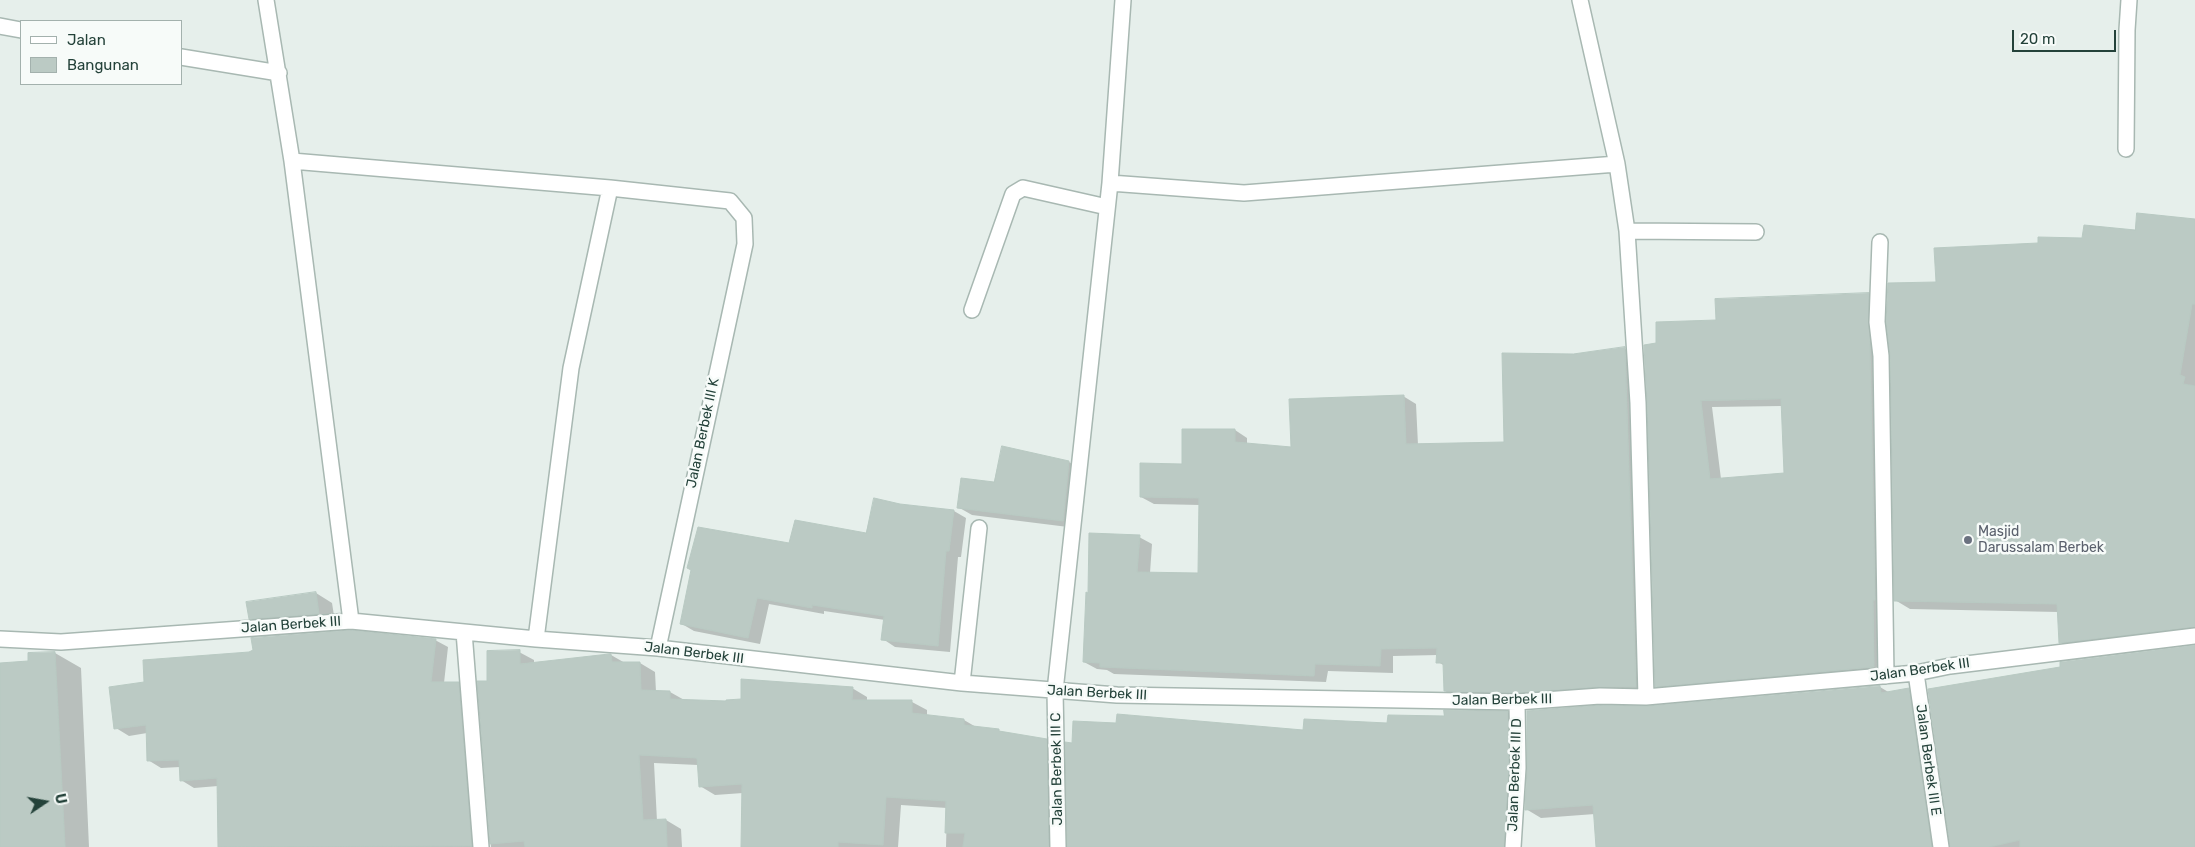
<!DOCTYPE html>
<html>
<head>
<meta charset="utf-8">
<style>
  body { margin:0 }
  #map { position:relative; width:2195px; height:847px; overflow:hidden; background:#e6efeb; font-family:Rubik,sans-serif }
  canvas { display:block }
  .legend { position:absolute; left:20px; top:20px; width:162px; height:65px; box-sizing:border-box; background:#f7fbf9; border:1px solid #a3b1ad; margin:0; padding:6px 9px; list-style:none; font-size:15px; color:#24423a }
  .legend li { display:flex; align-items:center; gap:10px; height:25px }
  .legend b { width:25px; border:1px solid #a3b1ad }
  .north { position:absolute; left:20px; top:777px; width:50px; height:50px; -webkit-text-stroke:4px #f7fbf9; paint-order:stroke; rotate:78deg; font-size:14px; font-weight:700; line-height:20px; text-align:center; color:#24423a }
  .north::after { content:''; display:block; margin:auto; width:18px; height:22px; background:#24423a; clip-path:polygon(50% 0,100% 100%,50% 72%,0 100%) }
  .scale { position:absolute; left:2012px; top:30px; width:104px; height:22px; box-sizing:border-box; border:2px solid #24423a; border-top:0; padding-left:6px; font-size:15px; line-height:18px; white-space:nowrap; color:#24423a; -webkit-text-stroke:4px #f7fbf9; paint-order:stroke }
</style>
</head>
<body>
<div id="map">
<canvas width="2195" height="847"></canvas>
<ul class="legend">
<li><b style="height:6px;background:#fff"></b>Jalan</li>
<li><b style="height:14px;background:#bbcac4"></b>Bangunan</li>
</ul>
<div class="north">U</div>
<div class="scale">20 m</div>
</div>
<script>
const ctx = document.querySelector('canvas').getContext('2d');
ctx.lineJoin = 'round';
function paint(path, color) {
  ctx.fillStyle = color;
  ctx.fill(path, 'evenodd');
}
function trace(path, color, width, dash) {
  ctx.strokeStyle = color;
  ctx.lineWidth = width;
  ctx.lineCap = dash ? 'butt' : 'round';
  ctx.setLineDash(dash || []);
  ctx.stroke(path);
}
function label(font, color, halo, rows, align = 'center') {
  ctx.font = font + ' Rubik,sans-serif';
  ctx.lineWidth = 5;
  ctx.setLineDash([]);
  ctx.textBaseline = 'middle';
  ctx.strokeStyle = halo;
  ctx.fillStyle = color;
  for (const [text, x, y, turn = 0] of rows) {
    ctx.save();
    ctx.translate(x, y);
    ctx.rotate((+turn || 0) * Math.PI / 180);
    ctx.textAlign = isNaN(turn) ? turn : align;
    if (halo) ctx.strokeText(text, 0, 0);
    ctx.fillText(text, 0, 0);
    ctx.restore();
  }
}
const shadow = new Path2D(`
  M2195,220V636L2075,651L2060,642L2059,612L1910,609L1895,600L1937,283L2039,244L2136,232Z
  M1868,295L1881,302L1886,674L1668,693L1656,686L1658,344L1717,321ZM1782,406L1786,474L1721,479L1712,407Z
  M1625,349L1638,356L1649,694L1458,698L1445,691V666L1438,662V655L1393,656V673L1328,671L1326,682L1114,674L1107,670L1097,669L1084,662L1089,594L1139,537L1152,544L1150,573L1199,574L1200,505L1154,504L1141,497L1235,430L1247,438V444L1293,448L1403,396L1416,404L1418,445L1505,443L1573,355Z
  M1069,462L1082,470L1076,528L972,515L958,507L995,483Z
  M900,505L954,511L966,518L961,557H958L950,652L895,647L883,639L885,620L824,611V614L769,604L760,644L694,631L682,624L790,544L867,535Z
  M316,593L332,603L335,622L266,627L250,618Z
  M435,640L448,647L444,683H458L471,690L484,847H223L218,786L194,788L181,780L180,767L161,768L148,760L147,733L129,736L116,728Z
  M2195,647V847H1951Z
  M519,652L534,660V663L611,655L625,663H640L655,672L656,692H670L686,701L727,703L852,688L867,697V701L912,702L927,710V716L964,720L976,727L1046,740L1061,749L1063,847H946L947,808L901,805L898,847H742L743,793L715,795L700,786L698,765L654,763L657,821L666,820L681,829L682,847H491L479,682H489Z
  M55,653L81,668L89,847H0V664L30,662Z
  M1880,687L1890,693L1908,690L1924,698L1945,847H1598L1595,814L1541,818L1526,809L1647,708Z
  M1507,712L1522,721L1519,847H1069L1073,744L1304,731Z`);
const building = new Path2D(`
  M2137,213L2195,219V304H2192L2180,375L2185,377L2183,384L2195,386V627L2059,643L2057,604L1894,601L1890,356L1886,322L1888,283L1936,282L1934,248L2038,243V237L2082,238L2084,225L2135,230Z
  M1869,293L1875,600H1873L1874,667L1655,687L1647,403L1644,345L1656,343V322L1716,320L1715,299ZM1781,399L1784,473L1710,479L1701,401Z
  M1625,347L1636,687H1599L1517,693L1444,691L1443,663H1436L1437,648L1381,649L1380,666L1315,664L1314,676L1100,667V663L1083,662L1086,592L1088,593L1089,533L1140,535L1137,572L1198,573L1199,498L1140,497V463L1182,464V429H1235V442L1291,447L1289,399L1404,395L1406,444L1504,442L1502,353L1573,354Z
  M1002,446L1069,461L1063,521L957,508L961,478L994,482Z
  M874,498L900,504L954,510L949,551H946L938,646L881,640L884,616L812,605V608L757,598L748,638L680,624L691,570L687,568L698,527L789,543L795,520L866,533Z
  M316,592L319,614L249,619L246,602Z
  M351,630L436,639L431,682H459L472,846L218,847L217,778L180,781L179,760L147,761L146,725L114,729L109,687L144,682L143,660L249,652L253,650L251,638Z
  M2195,645V847H2020V840L1989,847H1950L1928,689L2060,667V662Z
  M520,650V664L609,654H611L612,662H640L641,690L670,691V699L726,701V700L741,699V679L853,687L852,700H912V713L964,719V725L999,729V731L1047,739L1049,847H963L965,833H945L946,801L886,797L883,845L838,842V847H741L742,784L699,787L697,758L639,755L643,820L666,819L667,847H525L524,841L490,844L477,681H487V651Z
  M55,652L65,847H0V663L28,661V653Z
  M1880,686L1881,693L1909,688L1932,847H1596L1593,805L1525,810L1527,768V711L1600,705L1647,706Z
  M1444,710L1508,711L1509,768L1504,847H1067L1065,742L1072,743L1073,721L1116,723L1117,714L1303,730L1304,719L1387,723L1388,715L1444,716Z`);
const street = new Path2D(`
  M266,0L292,161L351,621
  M1580,0L1617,164L1627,231L1638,403L1646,697
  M0,26L21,30
  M181,57L279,73
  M2126,149L2127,30L2129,0
  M292,161L610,188L730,201L744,218L745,244L658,648
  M1110,183L1123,0
  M1627,231L1756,232
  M1880,242L1877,322L1881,356L1886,676
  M972,310L1013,194L1023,188L1107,207
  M464,632L481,847
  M0,639L61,642L351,621L536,639L658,648L962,683L1117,695L1517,702L1600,696L1646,697L1916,673L1950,666L2195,636
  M536,639L571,368L610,188
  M1916,673L1941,847
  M962,683L979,528
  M1058,847L1055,691L1110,183L1244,193L1617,164
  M1513,847L1518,768L1517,702`);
const markers = [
  [1968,540,5,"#6b7280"]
];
const streetNames = [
  ["Jalan Berbek III K",703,433,-78],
  ["Jalan Berbek III",291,625,-4],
  ["Jalan Berbek III",694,653,7],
  ["Jalan Berbek III",1920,670,-8],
  ["Jalan Berbek III",1097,693,3],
  ["Jalan Berbek III",1502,700,-1],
  ["Jalan Berbek III E",1928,760,82],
  ["Jalan Berbek III C",1057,769,-91],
  ["Jalan Berbek III D",1515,775,-88]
];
const worshipNames = [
  ["Masjid",1978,532],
  ["Darussalam Berbek",1978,548]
];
paint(shadow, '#0003');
paint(building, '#bbcac4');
trace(building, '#b8c9c2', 1);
trace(street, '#a8b8b2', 18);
trace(street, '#fff', 15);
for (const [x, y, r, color] of markers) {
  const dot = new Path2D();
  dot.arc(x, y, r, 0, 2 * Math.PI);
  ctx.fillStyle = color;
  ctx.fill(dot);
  trace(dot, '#f7fbf9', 2);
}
label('14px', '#24423a', '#f7fbf9', streetNames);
label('14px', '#5b616d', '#f7fbf9', worshipNames, 'left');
</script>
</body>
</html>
